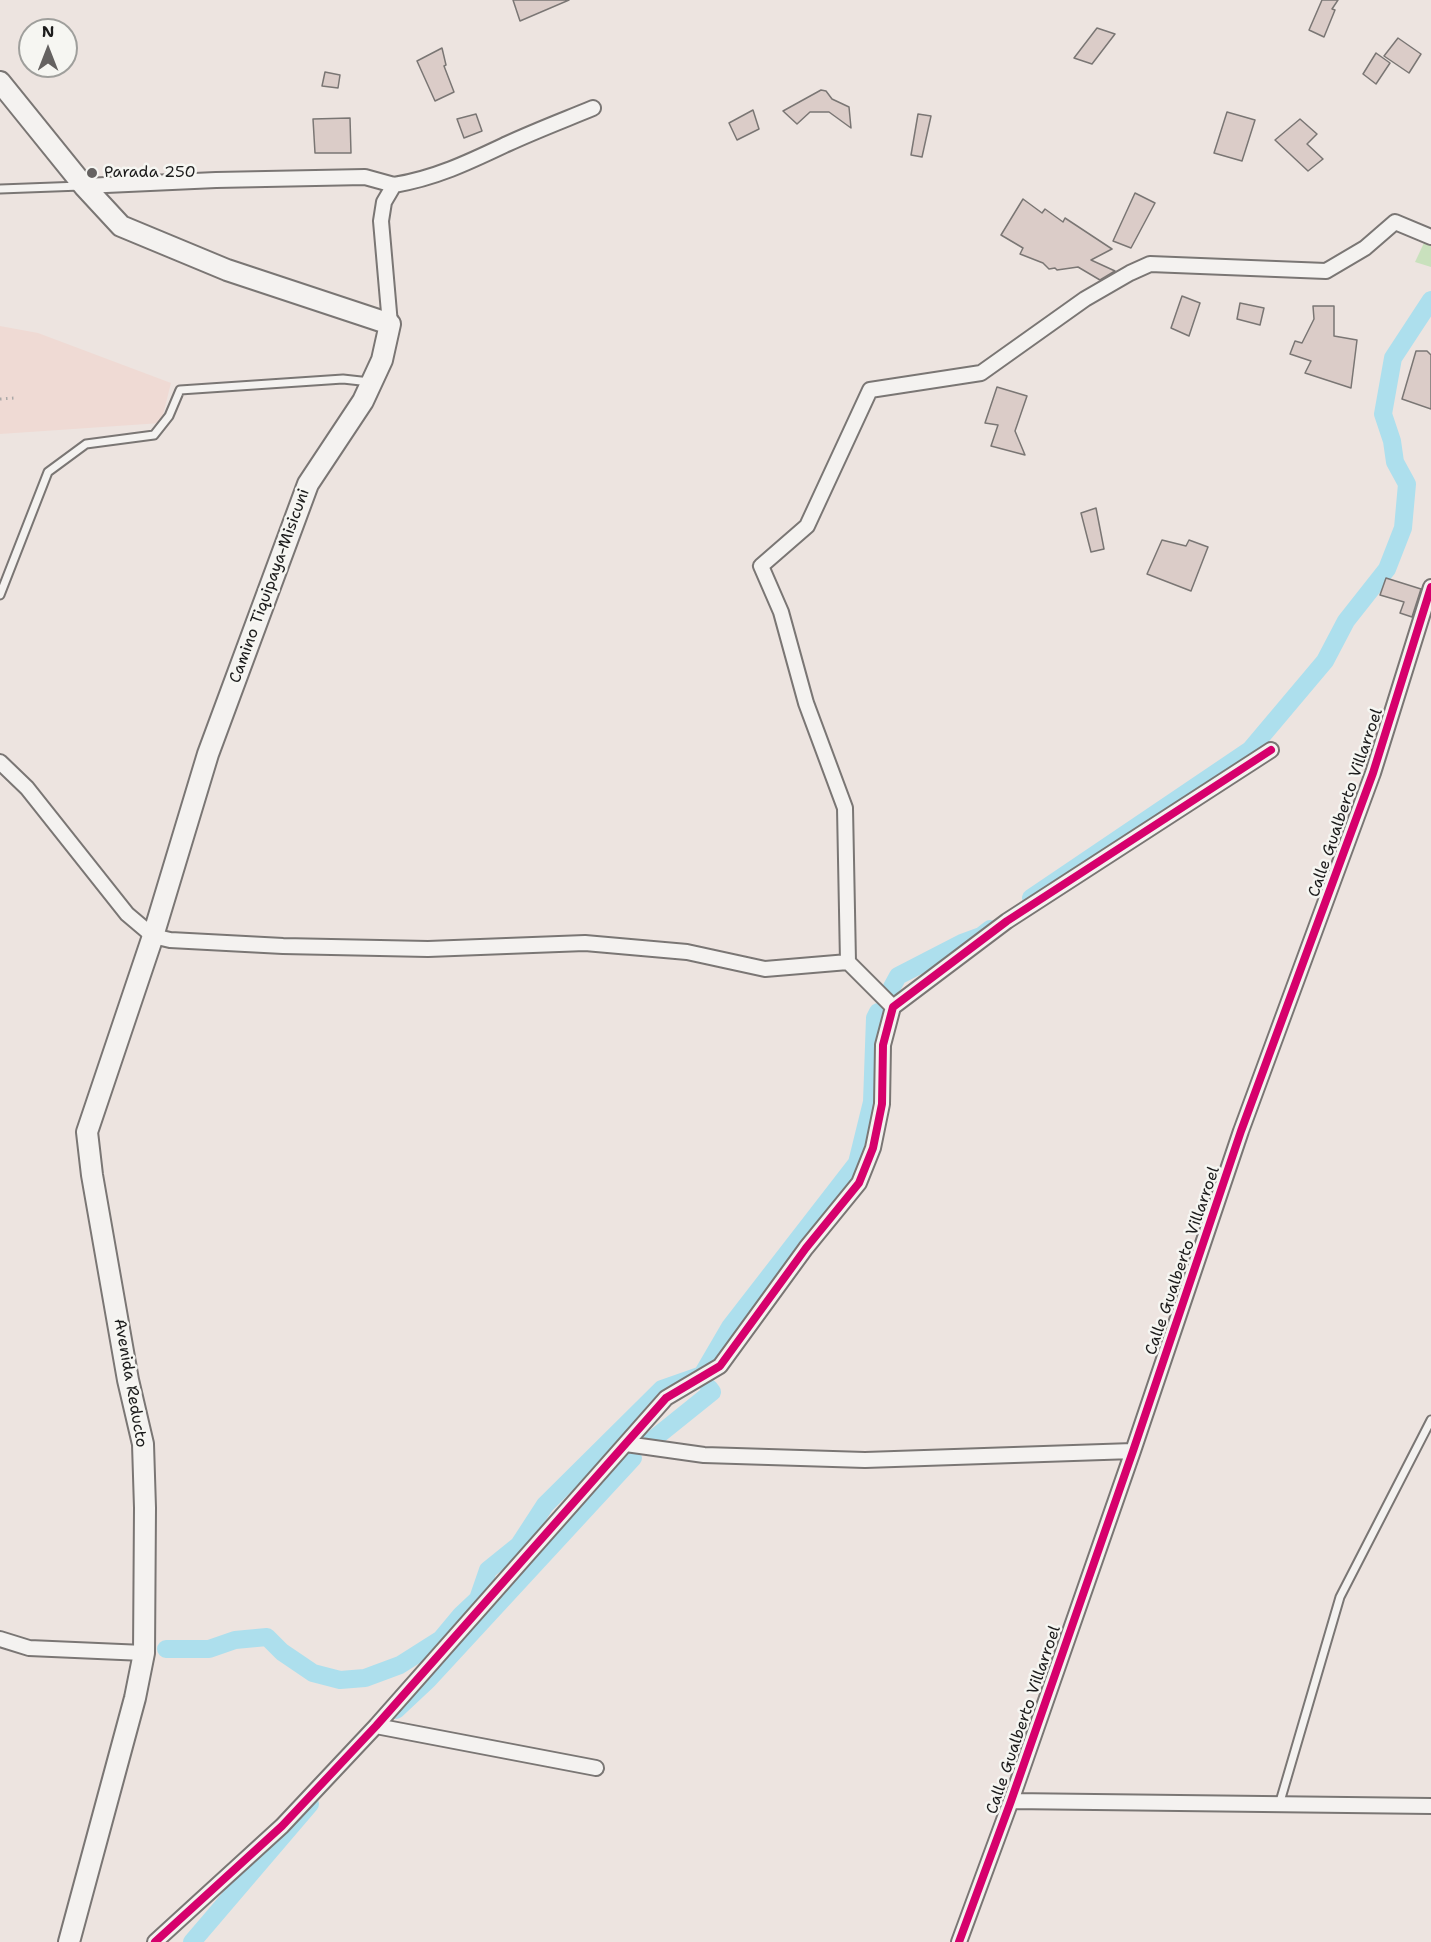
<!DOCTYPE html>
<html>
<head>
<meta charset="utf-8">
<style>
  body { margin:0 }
  #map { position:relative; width:1431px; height:1942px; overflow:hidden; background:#ede4e0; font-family:"Shantell Sans",sans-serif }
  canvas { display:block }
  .north { position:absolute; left:18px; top:18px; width:60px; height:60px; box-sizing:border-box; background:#f6f6f2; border:2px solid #9f9f9c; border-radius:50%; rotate:0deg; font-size:16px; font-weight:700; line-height:24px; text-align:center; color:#1c1c1c }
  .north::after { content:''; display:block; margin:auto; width:21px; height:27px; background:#656261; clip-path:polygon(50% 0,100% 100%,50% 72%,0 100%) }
</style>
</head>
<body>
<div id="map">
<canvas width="1431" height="1942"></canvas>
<div class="north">N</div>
</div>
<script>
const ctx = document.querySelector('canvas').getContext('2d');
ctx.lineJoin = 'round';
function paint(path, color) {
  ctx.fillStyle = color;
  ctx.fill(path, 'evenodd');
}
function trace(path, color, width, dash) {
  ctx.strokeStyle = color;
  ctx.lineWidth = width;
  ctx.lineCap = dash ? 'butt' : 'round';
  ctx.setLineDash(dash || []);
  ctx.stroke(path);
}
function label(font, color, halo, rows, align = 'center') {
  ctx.font = font + ' "Shantell Sans",sans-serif';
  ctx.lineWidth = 5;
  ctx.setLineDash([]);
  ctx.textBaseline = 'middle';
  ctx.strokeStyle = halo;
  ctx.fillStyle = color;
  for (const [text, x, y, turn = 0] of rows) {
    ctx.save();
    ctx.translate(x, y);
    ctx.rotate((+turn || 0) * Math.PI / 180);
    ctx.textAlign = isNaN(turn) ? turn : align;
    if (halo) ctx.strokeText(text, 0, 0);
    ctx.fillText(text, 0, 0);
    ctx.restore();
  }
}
const built = new Path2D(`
  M0,326L38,333L171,383L161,423L0,434Z`);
const green = new Path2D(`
  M1431,228V267L1415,262Z`);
const canal = new Path2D(`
  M1031,898L1250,750L1325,661L1346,621L1387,569L1403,528L1407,484L1395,462L1392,441L1383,414L1393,358L1431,300
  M892,987L898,976L962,943L981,936L990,929
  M646,1445L712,1392L709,1388
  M166,1649H209L235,1640L267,1637L282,1652L313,1673L340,1680L365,1678L400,1665L441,1639L461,1615L478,1599L488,1570L519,1545L545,1505L662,1389L702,1375L730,1327L857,1163L872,1102L875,1018L878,1012
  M396,1710L428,1680L633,1458
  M192,1942L310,1804`);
const building = new Path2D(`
  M513,0H569L520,21Z
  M1322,0H1338L1332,9L1335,10L1324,37L1309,30Z
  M1097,28L1115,34L1092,64L1074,58Z
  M1398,38L1421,54L1409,73L1384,56Z
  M442,48L446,65L444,66L454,92L435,101L417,61Z
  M1376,53L1390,63L1376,84L1363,74Z
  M325,72L340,75L338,88L322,86Z
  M821,90L826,91L832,99L849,107L851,128L829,112H810L797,124L783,111Z
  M753,110L759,129L737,140L729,123Z
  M1227,112L1255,120L1242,161L1214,153Z
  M476,114L482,131L464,138L457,119Z
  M918,114L931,116L922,157L911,155Z
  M350,118L351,153H315L313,119Z
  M1300,119L1317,134L1307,144L1323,159L1308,171L1275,140Z
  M1135,193L1155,203L1131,248L1113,241Z
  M1023,199L1042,213L1045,209L1063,222L1065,218L1112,249L1091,260L1115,271L1100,280L1078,267L1057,270L1055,268L1049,269L1043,263L1020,254L1023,248L1001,235Z
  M1182,296L1200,303L1189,336L1171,328Z
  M1240,303L1264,308L1260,325L1237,319Z
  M1313,306H1334V336L1357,340L1351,388L1305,373L1311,361L1290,354L1295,341L1302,343L1314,319Z
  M1416,351H1427L1431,355V409L1402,399Z
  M997,387L1027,396L1015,431L1025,455L991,446L998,425L985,423Z
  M1096,508L1104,549L1091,552L1081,513Z
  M1162,540L1186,546L1189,540L1208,547L1191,591L1147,574Z
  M1386,578L1421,589L1412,617L1400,613L1404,602L1380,595Z`);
const path = new Path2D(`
  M0,399L15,398`);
const lane = new Path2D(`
  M0,189L81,186
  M0,595L48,472L86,444L154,435L169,416L180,390L343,379L370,382
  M1279,1805L1340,1597L1431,1420`);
const street = new Path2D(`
  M84,186L216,180L365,177L394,185
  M390,324L381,221L384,202L394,185C436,178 469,162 507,144C535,131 564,120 593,108
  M0,762L27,788L127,914L153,936L170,940L283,946L428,949L585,943L687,952L765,969L848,962
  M893,1007L848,962L845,808L806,703L781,612L761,566L807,526L870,390L981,373L1085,299L1130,273L1150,264L1326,271L1365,248L1395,222L1431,237
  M626,1444L704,1455L865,1460L1133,1451
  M0,1639L29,1648L144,1653
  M376,1726L596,1768
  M1011,1801L1431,1806
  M155,1942L282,1826L376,1726L666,1398L720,1366L806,1248L859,1183L873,1148L882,1104L883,1045L893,1007L1007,921L1271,750
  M959,1942L1011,1801L1133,1451L1241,1131L1373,773L1431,587`);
const secondary = new Path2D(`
  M0,82L84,186L121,226L227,270L390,324L382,360L363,401L308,484L208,754L153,936L87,1132L92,1175L128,1380L143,1444L145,1508L144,1653L135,1698L69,1942`);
const cycleway = new Path2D(`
  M155,1942L282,1826L376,1726L666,1398L720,1366L806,1248L859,1183L873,1148L882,1104L883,1045L893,1007L1007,921L1271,750
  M959,1942L1011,1801L1133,1451L1241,1131L1373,773L1431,587`);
const markers = [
  [92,173,6,"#656261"]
];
const poiNames = [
  ["Parada 250",104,173]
];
const streetNames = [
  ["Camino Tiquipaya-Misicuni",270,586,-70],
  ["Calle Gualberto Villarroel",1346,803,-71],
  ["Calle Gualberto Villarroel",1183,1261,-71],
  ["Avenida Reducto",130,1383,80],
  ["Calle Gualberto Villarroel",1024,1720,-71]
];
paint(built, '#efdad4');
paint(green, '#c9e1bd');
trace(canal, '#addfed', 18);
paint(building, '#dbccc8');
trace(building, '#7a7674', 1.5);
trace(lane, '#7a7674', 11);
trace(street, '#7a7674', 18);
trace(secondary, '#7a7674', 24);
trace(path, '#aaa8a7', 3, [1.5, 4.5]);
trace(lane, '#f4f2f0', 7);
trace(street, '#f4f2f0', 14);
trace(secondary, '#f4f2f0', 20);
trace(cycleway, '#d6006c', 8);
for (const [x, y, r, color] of markers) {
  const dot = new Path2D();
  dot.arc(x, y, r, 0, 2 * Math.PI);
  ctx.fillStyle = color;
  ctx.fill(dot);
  trace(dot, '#f6f6f2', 2);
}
label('16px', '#1c1c1c', '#f6f6f2', poiNames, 'left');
label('16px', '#1c1c1c', '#f6f6f2', streetNames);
</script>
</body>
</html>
